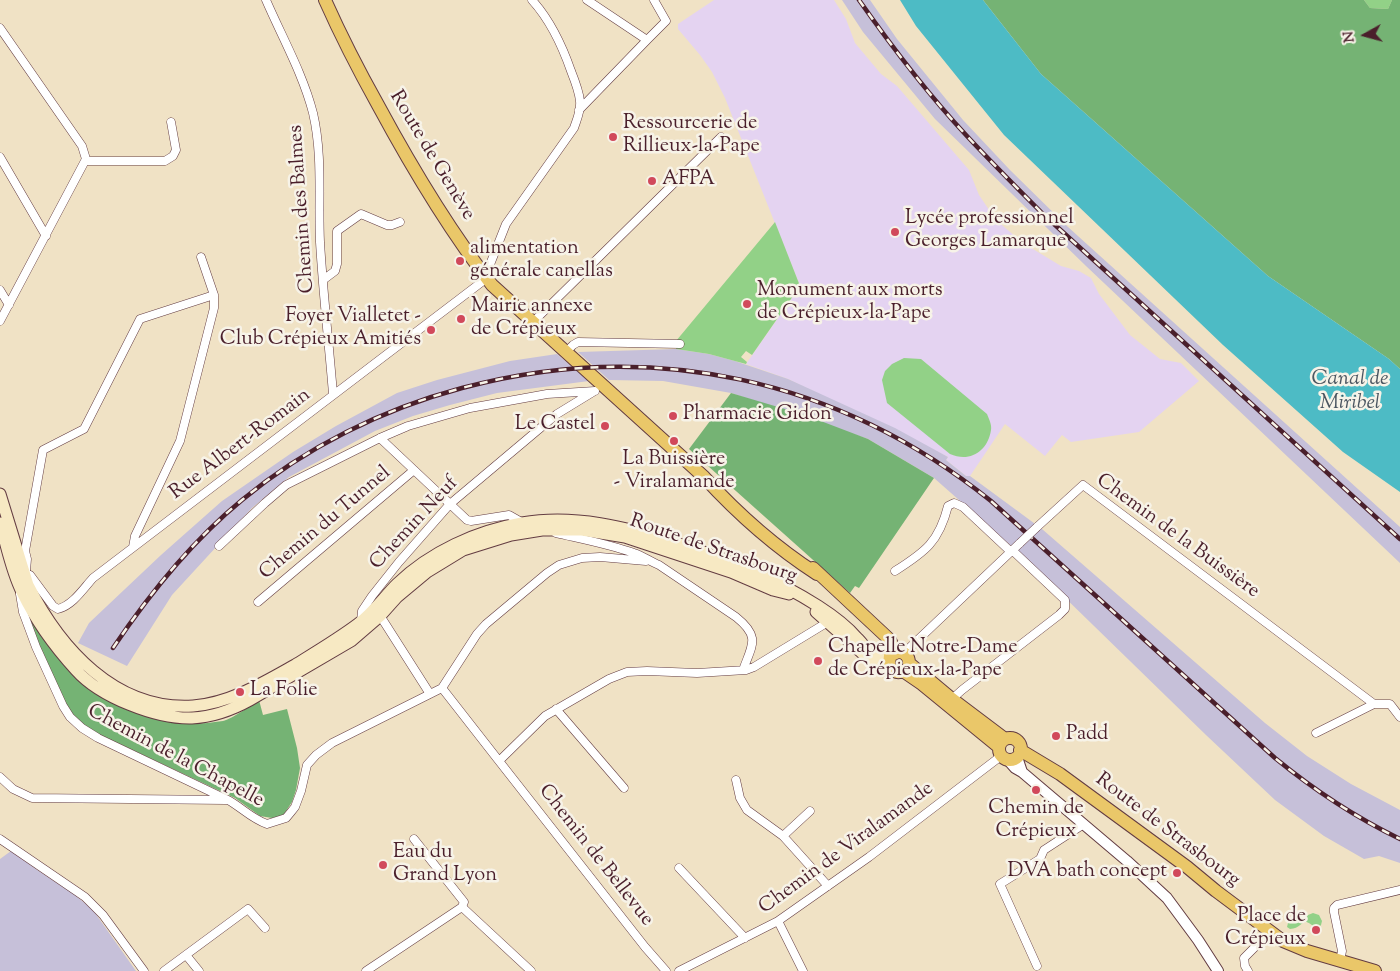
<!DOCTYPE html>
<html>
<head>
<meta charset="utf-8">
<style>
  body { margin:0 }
  #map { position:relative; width:1400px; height:971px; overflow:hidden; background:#f0e2c5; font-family:"Sorts Mill Goudy",serif }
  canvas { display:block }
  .north { position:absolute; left:1340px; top:10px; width:50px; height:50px; -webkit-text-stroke:4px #f7f3e8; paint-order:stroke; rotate:263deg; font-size:14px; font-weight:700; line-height:20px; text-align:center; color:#4a1f2b }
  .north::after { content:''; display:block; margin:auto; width:18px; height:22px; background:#4a1f2b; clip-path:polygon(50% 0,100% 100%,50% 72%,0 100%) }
</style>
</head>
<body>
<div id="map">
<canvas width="1400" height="971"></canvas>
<div class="north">N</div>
</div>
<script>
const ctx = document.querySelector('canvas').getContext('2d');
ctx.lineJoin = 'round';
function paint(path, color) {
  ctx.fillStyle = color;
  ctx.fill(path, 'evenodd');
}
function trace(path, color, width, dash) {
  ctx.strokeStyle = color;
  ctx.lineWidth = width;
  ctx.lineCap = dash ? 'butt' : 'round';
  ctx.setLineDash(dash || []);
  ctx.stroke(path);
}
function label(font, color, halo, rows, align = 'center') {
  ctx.font = font + ' "Sorts Mill Goudy",serif';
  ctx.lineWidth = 5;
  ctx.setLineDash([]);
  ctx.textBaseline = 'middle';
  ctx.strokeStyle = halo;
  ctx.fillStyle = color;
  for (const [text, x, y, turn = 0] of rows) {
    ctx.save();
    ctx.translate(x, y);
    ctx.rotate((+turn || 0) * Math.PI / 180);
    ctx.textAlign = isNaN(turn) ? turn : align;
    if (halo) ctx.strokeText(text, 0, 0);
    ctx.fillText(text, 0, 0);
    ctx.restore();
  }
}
const built = new Path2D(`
  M714,0H834L846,19L855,43L881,74L897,86L969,170L979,195L996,220L1023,243L1061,266L1079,271L1091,278L1099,294L1130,335L1160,359L1181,363L1199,381L1139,432L1071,442L1062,435L1045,456L1005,424L970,476H966L946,460L948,457L788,379L746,364L800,286L725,98L712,72L700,55L678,29V24Z`);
const industrial = new Path2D(`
  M842,0H870L897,39L963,120L1010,170L1068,227L1400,527V563L1086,266L935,119L863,32Z
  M676,349L709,354L735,361L788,379L895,428L948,457L946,460L966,476H970L1042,529L1265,723L1307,756L1351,784L1400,810V863L1379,856L1364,859L1324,836L1275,800L1206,735L1018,552L934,478L868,439L731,393L663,381L609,380L578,352Z
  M557,354L589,381L497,393L450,405L413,416L375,431L289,477L252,508L172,595L127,666L78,643L89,623L161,555L222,501L293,452L336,426L397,393L437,380L510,361Z
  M11,851L36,869L75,895L93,910L136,971H0V859Z`);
const green = new Path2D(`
  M1364,0H1392L1388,9L1370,8Z
  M775,222L800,286L752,355L746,351L741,357L747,362L746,364L709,354L676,349V341Z
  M904,358L921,359L987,414C989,419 992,425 991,430C988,451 970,463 950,454L887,403L882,380L885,371L892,364Z
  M1313,913L1319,915L1322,921L1321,925L1317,930C1301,913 1305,928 1290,929L1287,927L1288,923Z`);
const forest = new Path2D(`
  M983,0H1364L1370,8L1388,9L1392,0H1400V369L1389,359L1268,276L1041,74Z
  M731,393L805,415L868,439L934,478L859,588L855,586L850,593L689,449Z
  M26,608C38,627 49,648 64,665C98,706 156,726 208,723C212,722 218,722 223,721C232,719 250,706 259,700L263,715L287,709L297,748L300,768L296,790L292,802L284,814L281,816L272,818L260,816L235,798L94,732C83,725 74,719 67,708L37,641Z`);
const water = new Path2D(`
  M900,0H983L1041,74L1268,276L1389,359L1400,369V492L1343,452L1223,345L1004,135L916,26Z`);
const minor = new Path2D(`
  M266,0C282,37 303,74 313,113C323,156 318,199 320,242C323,293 329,344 333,394
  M0,28L82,146L86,159L0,321
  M647,40L666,21L654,0
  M579,110L647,40L587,0
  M0,157L46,236
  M85,161H165L173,156L176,150L171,122
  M323,280L335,271L337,264V231L361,214L387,225H392L400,222
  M0,290L9,305
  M533,322L721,137
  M566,352L573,345L578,342L680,344
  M380,438L467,520L471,521L509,515L523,523
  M1037,527L1083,485L1374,704H1390L1400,717
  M556,533C582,539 609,544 634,553C643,556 651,562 659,565L736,617C761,637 752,645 743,670
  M219,546L265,503L286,485L380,438L408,426L470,408L547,394L595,391
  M133,547L135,536L180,441L214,308V295
  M26,571L27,559L25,551L43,450L84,429L140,319L214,295L201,257
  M895,571C925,552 939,542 948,506L954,503L963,507L1010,551
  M24,573L30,575L53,606L58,609C73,605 83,589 93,578L487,278L489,267L506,224L574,128C577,119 581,111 580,101C579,91 575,81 571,71C562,45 551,21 532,0
  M20,594L23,612L36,647L63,706L70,717L82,728L98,738L228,800C241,807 252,819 267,824L286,818L291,812L295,807L301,791L307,765L316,755L332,743L442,688L499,761L545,716L609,679L627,672L647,671L697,673L746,670L754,667L823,625L830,619
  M258,602L414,470
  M379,614L430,694
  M361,622L362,611L372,596L399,562L450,504L557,414L593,392
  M904,653L1020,543
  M442,688L477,634L486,624L547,573L559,565L582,558L600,557L646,561
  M952,699L962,690L1059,615L1065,609V600L1012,550
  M556,709L624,788
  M1316,733L1374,704
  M499,761L645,947L666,971
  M0,777L13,789L32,798L226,800
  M736,780L740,798L747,810L783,836L828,886
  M783,836L810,811
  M0,839L85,897L103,915L144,971
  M679,868L745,938
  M462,907L531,971
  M778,921L803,971
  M186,955L199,971
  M1340,961L1342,951L1334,912V908L1337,905L1400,890
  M1037,966L1000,884L1040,859L1044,850L1084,824
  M164,971L248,909L265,928
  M366,971L462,907L464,902L414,839
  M679,971L778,921L869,857L1001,756
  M1248,971L1245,966L1244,958L1270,932`);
const tertiary = new Path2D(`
  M1017,757L1022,772
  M1008,760L1015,768L1022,772L1127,861L1167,898L1198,940L1218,971`);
const secondary = new Path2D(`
  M0,494L28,585C60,648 115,711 193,706C230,703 263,683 295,665C316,652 338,639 358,624C373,613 384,597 397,584C430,552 476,531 522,523C574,514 627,527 676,543C725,558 774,578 818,606C832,615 846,625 857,638C863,643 867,652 874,656C879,658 884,658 889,658
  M0,523C7,546 11,570 22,592C35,619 55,647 76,670C100,697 156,719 192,718C213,717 232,710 250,700L351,641L380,616L397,597L427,572L463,550L511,535L542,530H582L625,537L731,572L773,590L789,594
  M816,612L871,661L876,664L890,667`);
const primary = new Path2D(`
  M325,0C341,36 359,71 378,105C412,168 448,229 492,285L704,477C737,513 775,547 817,574
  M813,568L890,640L895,652
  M999 749a11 11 0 1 1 22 0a11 11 0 1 1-22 0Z
  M999,747L922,684L903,671C897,674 891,671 889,664L890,656L898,652C905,652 909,656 909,663L952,699L1005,739
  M1020,750L1060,774L1187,867L1216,891L1283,941L1307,951L1375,971`);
const rail = new Path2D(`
  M859,0C892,47 927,93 966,135C991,162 1017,188 1043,214L1400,539
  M113,648C150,593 191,542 242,500C306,447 383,409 462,388C652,337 839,379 991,501L1275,758C1314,790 1355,817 1400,839`);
const minorBridge = new Path2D(`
  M1020,543L1037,527`);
const markers = [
  [613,137,5,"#d1495b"],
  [652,181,5,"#d1495b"],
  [895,232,5,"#d1495b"],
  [460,261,5,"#d1495b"],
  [747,304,5,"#d1495b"],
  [461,319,5,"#d1495b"],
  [431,330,5,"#d1495b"],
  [673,416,5,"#d1495b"],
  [605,426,5,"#d1495b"],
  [674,441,5,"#d1495b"],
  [818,661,5,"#d1495b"],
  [240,692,5,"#d1495b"],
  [1056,736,5,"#d1495b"],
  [1036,790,5,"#d1495b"],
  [383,865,5,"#d1495b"],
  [1177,873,5,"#d1495b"],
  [1316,930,5,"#d1495b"]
];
const poiNames = [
  ["Ressourcerie de",623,125],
  ["Rillieux-la-Pape",623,148],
  ["AFPA",662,181],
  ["Lycée professionnel",905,220],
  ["Georges Lamarque",905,243],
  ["alimentation",470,250],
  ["générale canellas",470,273],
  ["Monument aux morts",757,292],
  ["de Crépieux-la-Pape",757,315],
  ["Mairie annexe",471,308],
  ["de Crépieux",471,331],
  ["Foyer Vialletet -",421,318,"right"],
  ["Club Crépieux Amitiés",421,341,"right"],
  ["Pharmacie Gidon",683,416],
  ["Le Castel",595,426,"right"],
  ["La Buissière",674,461,"center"],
  ["- Viralamande",674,484,"center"],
  ["Chapelle Notre-Dame",828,649],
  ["de Crépieux-la-Pape",828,672],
  ["La Folie",250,692],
  ["Padd",1066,736],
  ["Chemin de",1036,810,"center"],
  ["Crépieux",1036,833,"center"],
  ["Eau du",393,854],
  ["Grand Lyon",393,877],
  ["DVA bath concept",1167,873,"right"],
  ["Place de",1306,918,"right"],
  ["Crépieux",1306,941,"right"]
];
const streetNames = [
  ["Route de Genève",431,156,59],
  ["Chemin des Balmes",303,209,-94],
  ["Rue Albert-Romain",241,445,-37],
  ["Chemin du Tunnel",326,524,-40],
  ["Chemin Neuf",415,524,-47],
  ["Chemin de la Buissière",1177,537,36],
  ["Route de Strasbourg",713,550,19],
  ["Chemin de la Chapelle",175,757,28],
  ["Route de Strasbourg",1167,831,37],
  ["Chemin de Viralamande",847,849,-36],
  ["Chemin de Bellevue",595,856,52]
];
const waterNames = [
  ["Canal de",1350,380],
  ["Miribel",1350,404]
];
paint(built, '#e4d3f1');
paint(industrial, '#c6c0d9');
paint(green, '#92d187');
paint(forest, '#75b374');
paint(water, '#4dbbc5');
trace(minor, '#633c42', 9);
trace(tertiary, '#633c42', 12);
trace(secondary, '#633c42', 13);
trace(primary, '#633c42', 14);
trace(minor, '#fff', 8);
trace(tertiary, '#fff', 10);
trace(secondary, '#f7e9c3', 11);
trace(primary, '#eac769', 12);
trace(rail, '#4a1f2b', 4.5);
trace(rail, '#f7f3e8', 2.5, [8]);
trace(minorBridge, '#633c42', 9, []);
trace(minorBridge, '#fff', 8);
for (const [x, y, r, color] of markers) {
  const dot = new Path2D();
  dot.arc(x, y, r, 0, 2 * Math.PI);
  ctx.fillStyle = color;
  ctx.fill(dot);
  trace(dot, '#f7f3e8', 2);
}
label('20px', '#4a1f2b', '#f7f3e8', poiNames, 'left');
label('20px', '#4a1f2b', '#f7f3e8', streetNames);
label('italic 21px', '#4b5661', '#f7f3e8', waterNames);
</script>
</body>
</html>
